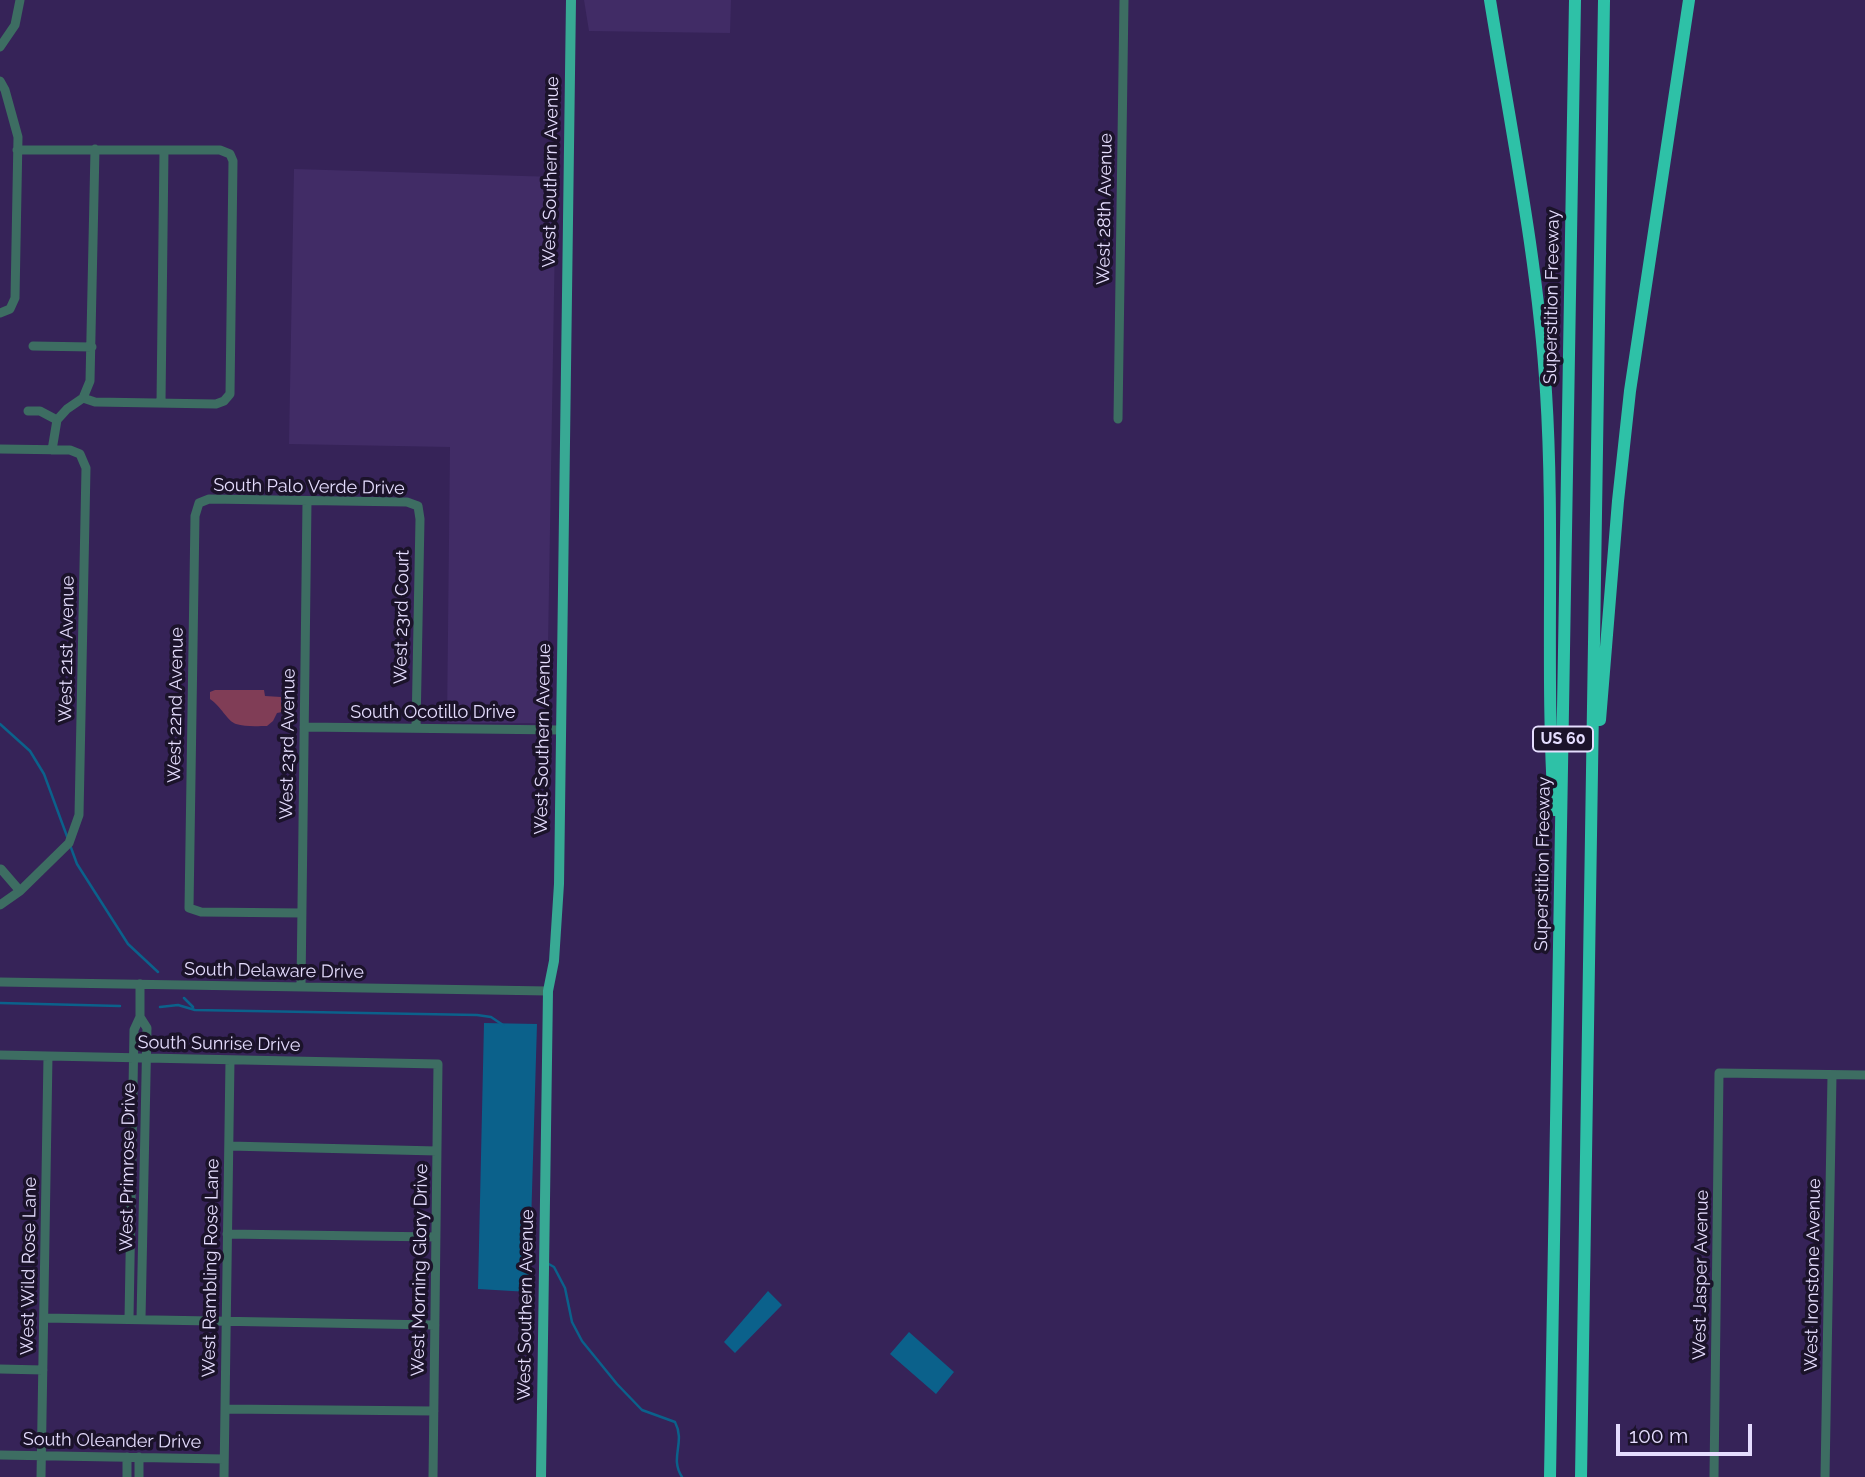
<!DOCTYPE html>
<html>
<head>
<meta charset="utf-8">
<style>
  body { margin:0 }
  #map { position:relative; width:1865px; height:1477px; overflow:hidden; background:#362358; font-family:Raleway,sans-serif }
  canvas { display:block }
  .scale { position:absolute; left:1616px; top:1424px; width:136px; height:32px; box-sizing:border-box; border:4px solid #e5ddfe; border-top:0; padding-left:9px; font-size:21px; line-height:24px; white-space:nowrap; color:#e5ddfe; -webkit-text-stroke:5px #1b132a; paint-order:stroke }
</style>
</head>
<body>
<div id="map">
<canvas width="1865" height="1477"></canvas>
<div class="scale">100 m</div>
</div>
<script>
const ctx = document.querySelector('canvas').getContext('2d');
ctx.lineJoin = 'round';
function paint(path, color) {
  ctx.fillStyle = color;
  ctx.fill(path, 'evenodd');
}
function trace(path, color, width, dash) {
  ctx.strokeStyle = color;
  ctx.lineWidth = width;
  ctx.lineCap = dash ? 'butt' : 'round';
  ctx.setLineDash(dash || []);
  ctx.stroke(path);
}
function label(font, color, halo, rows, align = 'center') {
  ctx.font = font + ' Raleway,sans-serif';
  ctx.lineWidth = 7;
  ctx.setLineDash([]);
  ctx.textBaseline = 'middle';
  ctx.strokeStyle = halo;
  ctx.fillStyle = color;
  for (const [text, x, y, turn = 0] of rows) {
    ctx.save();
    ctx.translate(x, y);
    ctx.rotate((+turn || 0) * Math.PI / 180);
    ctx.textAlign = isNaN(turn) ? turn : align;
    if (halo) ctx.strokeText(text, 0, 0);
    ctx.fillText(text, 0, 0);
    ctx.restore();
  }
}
const built = new Path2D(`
  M584,0H731L730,33L589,31Z
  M294,169L556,177L547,705L543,719L538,723H447L450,447L289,444Z`);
const green = new Path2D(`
  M215,690H264L265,696L281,697V704H288L287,711L277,713L273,721L267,726C258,726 245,727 236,724C227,721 221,706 210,699V692Z`);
const water = new Path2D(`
  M484,1023L537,1024L529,1292L478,1289Z
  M768,1291L782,1305L735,1353L724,1342Z
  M909,1332L954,1372L936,1394L890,1354Z`);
const stream = new Path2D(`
  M0,724L30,751L44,774L68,839
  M70,845L77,864L128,944L158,972
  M184,998L193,1007
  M0,1003L120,1006
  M160,1007L178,1005L195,1010L477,1015L491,1017L503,1025
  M547,1263L554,1267L565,1288L572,1322L582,1341L617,1384L642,1410L675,1422C686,1443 669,1457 682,1477`);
const minor = new Path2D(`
  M0,47L15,25L20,0
  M0,81L5,90L18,137L15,298L10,309L0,313
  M17,150H220L230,154L233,161L230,394L224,401L216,404L95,402L83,398
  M33,346L92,347
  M161,403L164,150
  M28,411H40L57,420
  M1118,419L1124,0
  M0,449L70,450L80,454L86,468L79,815L69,843L20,891L0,905
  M52,450L57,420L67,409L83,398L90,381L95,149
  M304,727L561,730
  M1,869L20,891
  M302,913L201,912L189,908L195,516L199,503L209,499L407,502L418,506L420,519L416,728
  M0,982L548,991
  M301,987L307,501
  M140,1017L147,1028L141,1319
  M0,1055L438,1064L433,1477
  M229,1146L437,1151
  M227,1234L436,1237
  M44,1318L435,1325
  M129,1319L134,1030L140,1017V984
  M0,1369L43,1370
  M225,1409L434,1411
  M0,1455L224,1459
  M41,1477L48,1056
  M127,1477V1457
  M139,1477V1457
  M224,1477L230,1060
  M1714,1477L1719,1073L1865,1075
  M1825,1477L1832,1075`);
const major = new Path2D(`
  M541,1477L548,991L554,961L559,884L571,0`);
const highway = new Path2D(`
  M1490,0C1511,130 1538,261 1546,392C1555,532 1545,671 1554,810
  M1600,720L1618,501L1630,391L1689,0
  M1550,1477L1575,0
  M1581,1477L1604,0`);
const shields = [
  [1563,739,60]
];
const shieldNames = [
  ["US 60",1563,739]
];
const streetNames = [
  ["West Southern Avenue",551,172,-89],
  ["West 28th Avenue",1105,209,-89],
  ["Superstition Freeway",1552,297,-89],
  ["South Palo Verde Drive",309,487,1],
  ["West 23rd Court",402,617,-89],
  ["West 21st Avenue",67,649,-89],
  ["West 22nd Avenue",176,705,-89],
  ["South Ocotillo Drive",433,713],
  ["West Southern Avenue",543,739,-89],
  ["West 23rd Avenue",288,744,-89],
  ["Superstition Freeway",1543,864,-89],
  ["South Delaware Drive",274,971,1],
  ["South Sunrise Drive",219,1044,1],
  ["West Primrose Drive",128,1167,-89],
  ["West Wild Rose Lane",29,1266,-89],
  ["West Rambling Rose Lane",211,1268,-89],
  ["West Morning Glory Drive",420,1270,-89],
  ["West Jasper Avenue",1701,1275,-89],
  ["West Ironstone Avenue",1813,1275,-89],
  ["West Southern Avenue",526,1305,-89],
  ["South Oleander Drive",112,1441,1]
];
paint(built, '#412c66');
paint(green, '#803d56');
paint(water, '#0b618b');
trace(stream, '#0b618b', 2.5);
trace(minor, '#3d6d62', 9);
trace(major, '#38a994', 10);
trace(highway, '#2ec1a7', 12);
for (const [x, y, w] of shields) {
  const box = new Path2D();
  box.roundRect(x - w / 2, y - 12.5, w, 25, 5);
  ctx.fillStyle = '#1b132a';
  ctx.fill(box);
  trace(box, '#e5ddfe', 2);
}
label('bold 16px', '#e5ddfe', null, shieldNames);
label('18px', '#e5ddfe', '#1b132a', streetNames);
</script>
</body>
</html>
